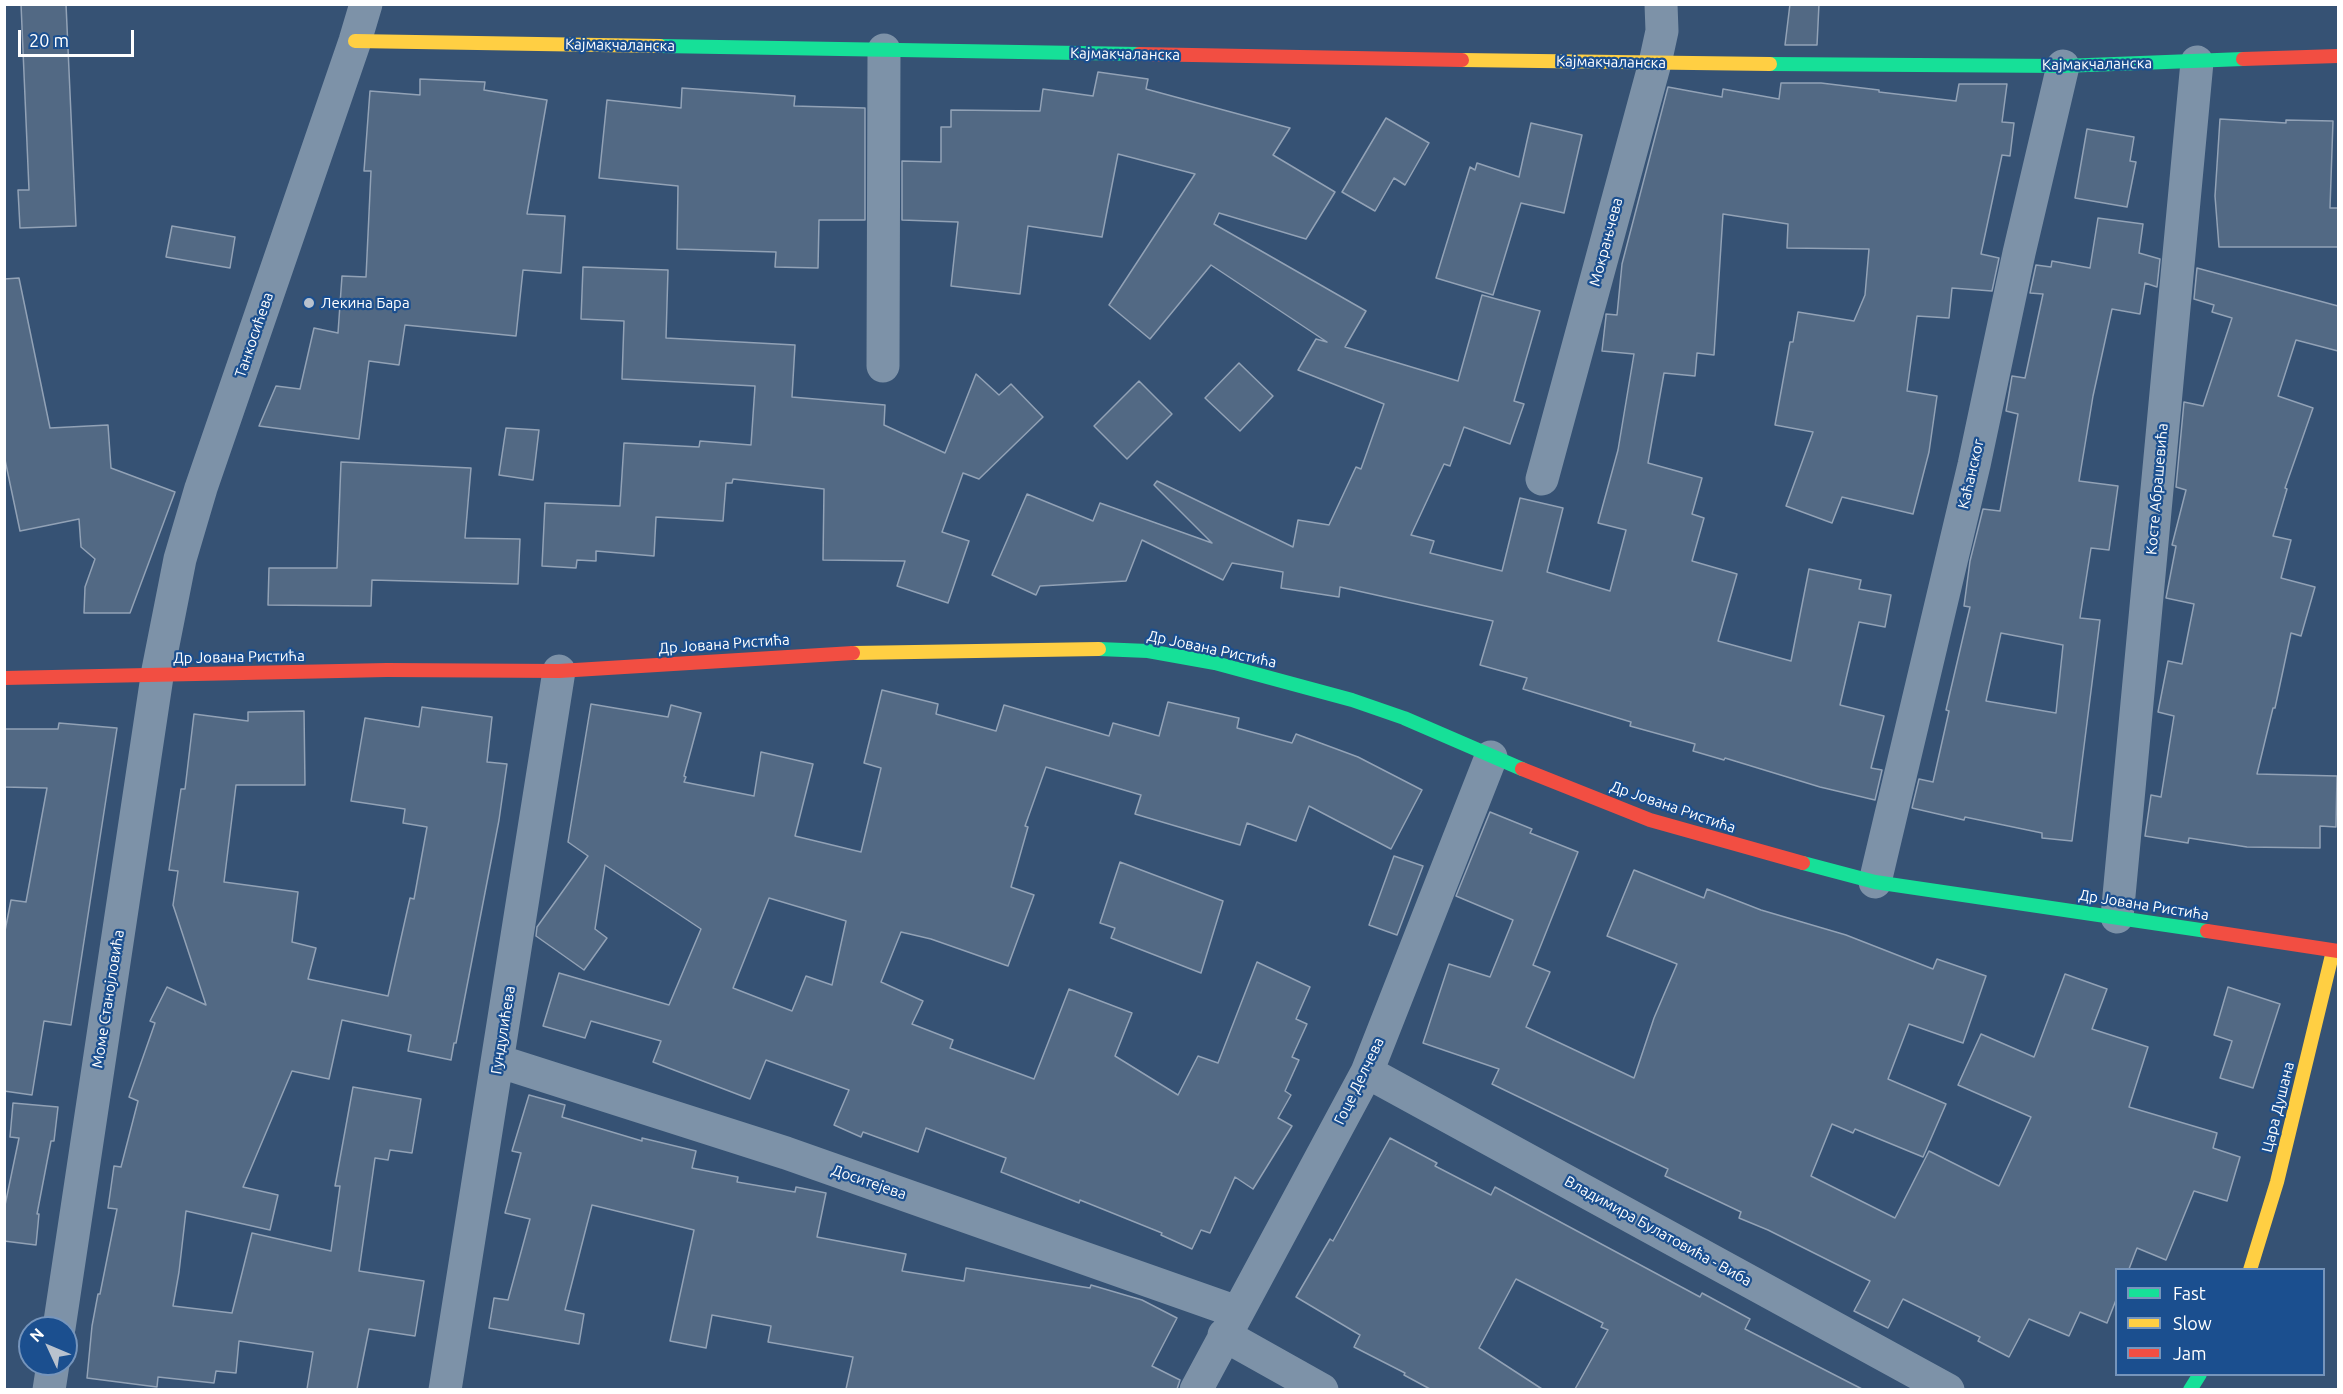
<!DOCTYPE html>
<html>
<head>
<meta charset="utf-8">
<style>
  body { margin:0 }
  #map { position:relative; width:2343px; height:1394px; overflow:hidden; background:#365274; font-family:Ubuntu,sans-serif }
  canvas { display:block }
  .frame { position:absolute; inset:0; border:6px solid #fff; pointer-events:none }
  .legend { position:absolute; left:2115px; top:1268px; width:210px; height:108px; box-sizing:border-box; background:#1b4f8f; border:2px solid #7695bc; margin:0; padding:8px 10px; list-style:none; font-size:18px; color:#fff }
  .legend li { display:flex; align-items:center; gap:12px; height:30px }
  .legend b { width:30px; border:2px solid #7695bc }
  .north { position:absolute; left:18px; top:1316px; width:60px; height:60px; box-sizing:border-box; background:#1b4f8f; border:2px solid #7695bc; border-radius:50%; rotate:314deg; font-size:16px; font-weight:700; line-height:24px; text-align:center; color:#fff }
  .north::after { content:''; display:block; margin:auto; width:21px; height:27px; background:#b9c2ce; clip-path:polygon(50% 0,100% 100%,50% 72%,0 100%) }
  .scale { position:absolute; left:18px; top:30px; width:116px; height:27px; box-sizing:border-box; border:3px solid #fff; border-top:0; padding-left:8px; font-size:18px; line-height:21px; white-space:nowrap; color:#fff; -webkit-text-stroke:4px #1b4f8f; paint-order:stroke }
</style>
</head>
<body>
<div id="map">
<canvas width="2343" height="1394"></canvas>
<div class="frame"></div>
<ul class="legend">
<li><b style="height:8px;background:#16e098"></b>Fast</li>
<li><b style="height:8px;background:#ffcf43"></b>Slow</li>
<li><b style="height:8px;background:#f24e42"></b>Jam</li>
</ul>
<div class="north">N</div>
<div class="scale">20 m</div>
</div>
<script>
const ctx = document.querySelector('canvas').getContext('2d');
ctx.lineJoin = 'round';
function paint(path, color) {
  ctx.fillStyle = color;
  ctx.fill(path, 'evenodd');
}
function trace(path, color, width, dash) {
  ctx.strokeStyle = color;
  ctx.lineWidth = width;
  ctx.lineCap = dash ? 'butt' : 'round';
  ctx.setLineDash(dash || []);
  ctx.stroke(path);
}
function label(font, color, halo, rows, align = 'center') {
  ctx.font = font + ' Ubuntu,sans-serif';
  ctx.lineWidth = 4.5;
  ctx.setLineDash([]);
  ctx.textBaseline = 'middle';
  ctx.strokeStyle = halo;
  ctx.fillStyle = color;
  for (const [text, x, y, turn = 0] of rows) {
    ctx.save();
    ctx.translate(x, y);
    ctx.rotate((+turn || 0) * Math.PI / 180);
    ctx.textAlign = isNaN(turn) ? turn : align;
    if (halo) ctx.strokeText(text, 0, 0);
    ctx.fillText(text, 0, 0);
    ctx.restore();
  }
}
const building = new Path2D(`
  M21,4H66L76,226L20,228L18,190H29Z
  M1790,4H1819L1817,45H1785Z
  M1098,72L1148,79L1146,89L1290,128L1273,155L1335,192L1306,239L1219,213L1214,224L1366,311L1345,347L1458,381L1482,295L1540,311L1514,401L1524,404L1510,444L1464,427L1450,466L1444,464L1411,535L1434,541L1430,553L1502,571L1520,498L1563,508L1547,572L1610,591L1626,530L1598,523L1618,450L1634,354L1602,351L1606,316V314L1617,315L1622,264L1668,87L1722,97L1723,89L1779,99L1781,83H1821L1879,90V92L1956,101L1959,84H2007L2002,122L2014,123L2010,156L2002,155L1981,254L1999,258L1992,291L1952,288L1949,318L1917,316L1907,391L1937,396L1929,452L1913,514L1842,497L1832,523L1786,506L1813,432L1775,425L1790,342H1793L1798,312L1854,321L1865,295L1869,249L1787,248L1788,224L1723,214L1714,355L1697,353L1695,376L1664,373L1648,463L1702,478L1692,514L1704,518L1692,561L1737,574L1718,641L1791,661L1809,569L1861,580L1859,589L1891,595L1885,627L1859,622L1840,705L1884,716L1871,768L1882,770L1875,800L1820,787L1725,758L1724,760L1693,751L1695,744L1630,726L1631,722L1523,689L1527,678L1480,665L1493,621L1340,587L1339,597L1281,588L1283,572L1232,563L1223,580L1142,540L1126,581L1040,586L1036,595L992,575L1027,494L1093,521L1100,503L1212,543L1154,485L1157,481L1293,547L1298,520L1329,525L1356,467L1361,469L1384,404L1298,370L1316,339L1327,342L1211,265L1150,339L1109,305L1195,174L1118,154L1102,237L1028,226L1020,294L951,286L958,222L902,220V161L941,162V127H951V110L1040,111L1043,89L1093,96Z
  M420,79L485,82L484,90L547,100L527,214L565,216L561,273L523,270L516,336L405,325L399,365L369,361L359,439L259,426L276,386L300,389L314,328L338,333L342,276L366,277L371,171H364L370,91L420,95Z
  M682,88L795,96L794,106L865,108V220H819L818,268L775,267L776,252L677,249L678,186L599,178L607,100L681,108Z
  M1386,118L1429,143L1405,185L1394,178L1375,211L1342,192Z
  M2220,119L2286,123V120L2333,121L2330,208H2338V247H2219L2215,196Z
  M1531,123L1582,135L1564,213L1521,203L1493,295L1436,278L1470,167L1475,170L1477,163L1519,177Z
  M2087,129L2134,137L2130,161L2136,162L2127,207L2075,198Z
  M2098,218L2143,224L2139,253L2160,259L2157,287L2145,283L2140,314L2112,309L2093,396L2079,481L2118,486L2109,550L2091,548L2080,618L2100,620L2072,841L2042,838V833L1965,817L1964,820L1912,808L1919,779L1933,782L1949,711L1946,710L1970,607L1964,606L1970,561L1983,509L2000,511L2018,414L2006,411L2010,388L2012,376L2025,378L2043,294L2030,293L2036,265L2051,267L2052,261L2090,268ZM2001,633L2063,645L2056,713L1986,701Z
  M172,226L235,237L230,268L166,257Z
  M583,267L668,270L666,338L795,345L792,397L885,405L884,425L945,453L976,374L999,395L1011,384L1043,417L979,479L963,473L942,532L969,541L948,603L897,586L905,561L823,560L824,489L733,479L732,483H726L723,521L656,517L654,556L596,551V561L577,560L576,568L542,566L545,503L620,506L624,443L699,447L700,441L751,445L755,386L622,379L624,321L581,319Z
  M2197,268L2338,306V351L2296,340L2278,396L2313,408L2285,488L2287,489L2273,536L2291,540L2281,578L2315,587L2301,636L2291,633L2275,708H2273L2257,774L2337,776L2336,827L2320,826V848L2247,847L2189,838L2188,843L2145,836L2151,795L2161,797L2174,716L2158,712L2168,661L2182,664L2194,604L2166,598L2176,546L2172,545L2186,490L2176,487L2184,402L2203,406L2232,318L2212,312L2214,305L2194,299Z
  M19,278L50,428L108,425L111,468L175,492L130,613H84L85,587L95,559L81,547L79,519L20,531L4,455V279Z
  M1239,363L1273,396L1240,431L1205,398Z
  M1139,381L1172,414L1127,459L1094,426Z
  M506,428L539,430L533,480L499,475Z
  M341,462L471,468L465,538L520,539L518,584L372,580L371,606L268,605L269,568H337Z
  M882,690L938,704L936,714L996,731L1004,705L1109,736L1113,723L1159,736L1168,702L1239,718L1237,728L1292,743L1296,734L1358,757L1422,790L1391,849L1309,806L1296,841L1247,823L1240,845L1135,814L1141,795L1046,767L1025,826L1028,827L1011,887L1034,895L1008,966L931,939L901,932L881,982L923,1001L912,1024L953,1040L950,1048L1034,1079L1069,989L1132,1013L1115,1056L1178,1095L1198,1056L1218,1063L1257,962L1310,987L1296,1019L1307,1024L1292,1057L1299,1060L1285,1091L1291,1095L1278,1118L1292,1126L1253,1189L1235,1177L1210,1233L1201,1230L1192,1249L1161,1235L1162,1233L1080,1200L1079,1203L1001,1172L1006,1158L926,1128L918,1152L863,1132L861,1137L834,1125L849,1090L766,1060L750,1099L653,1062L661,1041L591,1021L585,1038L543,1026L559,973L669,1005L701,929L605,865L595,929L607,938L584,970L536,936L537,927L588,856L568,842L591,704L668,717L671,705L701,713L684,776L686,777L684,782L754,796L761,752L813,764L795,836L861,852L881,768L864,763ZM769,898L846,921L832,985L806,976L792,1011L733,988Z
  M422,707L492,717L487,762L507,764L499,820L456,1043H454L451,1060L408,1051L411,1035L342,1020L329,1079L292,1071L243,1187L278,1195L270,1230L186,1211L179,1272L173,1306L232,1313L252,1233L331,1251L340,1186H335L353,1087L421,1099L412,1153L390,1150L388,1160L375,1158L359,1271L424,1281L415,1336L369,1329L357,1389H307L313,1352L239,1341L236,1373L216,1371L214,1383L158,1377L157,1387L87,1378L92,1326L98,1294H100L117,1209L108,1208L114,1166L121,1167L138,1101L129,1097L155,1023L150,1021L167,987L206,1005L173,905L178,871L169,870L181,789H185L194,714L248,721V712L304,711L305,785H236L224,882L298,892L292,942L316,948L308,979L388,996L410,898L414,899L427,827L403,823L405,809L351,801L365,718L419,727Z
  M59,723L117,728L71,1025L44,1021L32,1095L4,1091V936L11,900L26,902L47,788L4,787V729H58Z
  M1490,812L1532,829L1530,833L1578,852L1533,965L1550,972L1526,1027L1634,1078L1654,1018L1677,964L1607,936L1634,870L1704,898L1707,889L1761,910L1846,935L1933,969L1937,959L1986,976L1963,1043L1909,1024L1888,1079L1946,1104L1923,1157L1855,1129L1853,1133L1832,1124L1811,1176L1895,1218L1929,1151L1999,1186L2031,1117L1958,1085L1981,1034L2034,1057L2065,974L2107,989L2092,1029L2148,1047L2129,1107L2217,1133L2213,1148L2240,1157L2227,1201L2194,1191L2166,1260L2137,1248L2129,1269H2116V1300L2107,1323L2080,1312L2069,1336L2029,1319L2009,1357L1978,1341L1980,1337L1903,1299L1888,1328L1854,1311L1870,1281L1768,1230L1739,1218L1741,1212L1665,1176L1668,1169L1492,1084L1499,1069L1423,1043L1449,964L1490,977L1513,920L1456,896Z
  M1394,856L1423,866L1397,935L1369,925Z
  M1120,862L1223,901L1201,973L1111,938L1115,928L1100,923Z
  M2228,987L2280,1004L2253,1088L2220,1078L2232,1041L2214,1035Z
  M529,1095L565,1105L562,1117L642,1141V1138L696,1151L692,1168L738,1177L737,1182L795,1192L796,1187L826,1193L817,1237L906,1254L902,1271L964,1281L966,1268L1090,1288L1091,1285L1142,1300L1177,1318L1152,1366L1180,1380L1177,1389H846L853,1357L768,1342L771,1326L712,1315L706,1348L670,1341L694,1230L592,1205L565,1310L584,1314L579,1344L489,1328L494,1298L508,1300L530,1219L505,1213L521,1153L512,1151Z
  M13,1103L58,1107L54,1141H51L37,1214H39L36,1245L4,1241V1210L19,1138L10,1137Z
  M1390,1138L1437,1163L1435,1166L1491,1195L1495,1187L1700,1297L1702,1293L1750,1319L1745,1329L1862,1389H1575L1608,1330L1601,1327L1603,1323L1516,1279L1479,1348L1542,1389H1430L1404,1375L1405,1373L1354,1347L1360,1335L1296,1297L1330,1239L1333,1241Z`);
const street = new Path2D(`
  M883,366L884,50
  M1542,479L1655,63L1662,31L1661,4
  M1875,882L1974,465L2019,253L2063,66
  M2117,917L2197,62
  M498,1061L786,1153L1237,1312
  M1367,1072L1948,1390
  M59,1328L158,670L180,559L201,488L355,41L366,4
  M1224,1335L1322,1390
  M49,1390L53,1364
  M445,1390L559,671
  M1196,1390L1367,1072L1491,757`);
const fast = new Path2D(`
  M660,46L1139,54
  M1770,64L2063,66L2243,59
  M1099,649L1148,651L1215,663L1352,700L1404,718L1522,769
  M1803,863L1875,882L2207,931
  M2190,1390L2200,1374`);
const slow = new Path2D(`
  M355,41L660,46
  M1462,60L1770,64
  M853,653L1099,649
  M2250,1270L2277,1182L2333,951`);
const jam = new Path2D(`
  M1139,54L1462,60
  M2243,59L2338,56
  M387,670L559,671L853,653
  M1522,769L1650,820L1803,863
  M2207,931L2338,951`);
const jamBridge = new Path2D(`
  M4,678L387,670`);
const markers = [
  [309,303,6,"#b9c2ce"]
];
const streetNames = [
  ["Кајмакчаланска",620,45,1],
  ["Кајмакчаланска",1125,54,1],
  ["Кајмакчаланска",1611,62,1],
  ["Кајмакчаланска",2097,64,-1],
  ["Мокрањчева",1606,242,-75],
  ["Танкосићева",254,335,-71],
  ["Каћанског",1971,474,-77],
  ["Косте Абрашевића",2157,489,-85],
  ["Др Јована Ристића",724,644,-4],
  ["Др Јована Ристића",1212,649,12],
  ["Др Јована Ристића",239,657,-1],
  ["Др Јована Ристића",1673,807,19],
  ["Др Јована Ристића",2144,905,9],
  ["Моме Станојловића",108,999,-81],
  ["Гундулићева",503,1030,-81],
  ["Гоце Делчева",1359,1081,-64],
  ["Цара Душана",2278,1107,-76],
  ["Доситејева",869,1182,19],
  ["Владимира Булатовића - Виба",1658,1231,29]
];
const poiNames = [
  ["Лекина Бара",321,303]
];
paint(building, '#526984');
trace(building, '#92a2b6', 1.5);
trace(street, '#7d92a8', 33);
trace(fast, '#16e098', 14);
trace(slow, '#ffcf43', 14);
trace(jam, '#f24e42', 14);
trace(jamBridge, '#f24e42', 14);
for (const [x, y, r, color] of markers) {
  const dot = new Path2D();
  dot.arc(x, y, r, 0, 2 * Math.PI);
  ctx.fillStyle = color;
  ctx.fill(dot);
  trace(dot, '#1b4f8f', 2);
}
label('15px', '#fff', '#1b4f8f', streetNames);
label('15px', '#fff', '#1b4f8f', poiNames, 'left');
</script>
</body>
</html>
